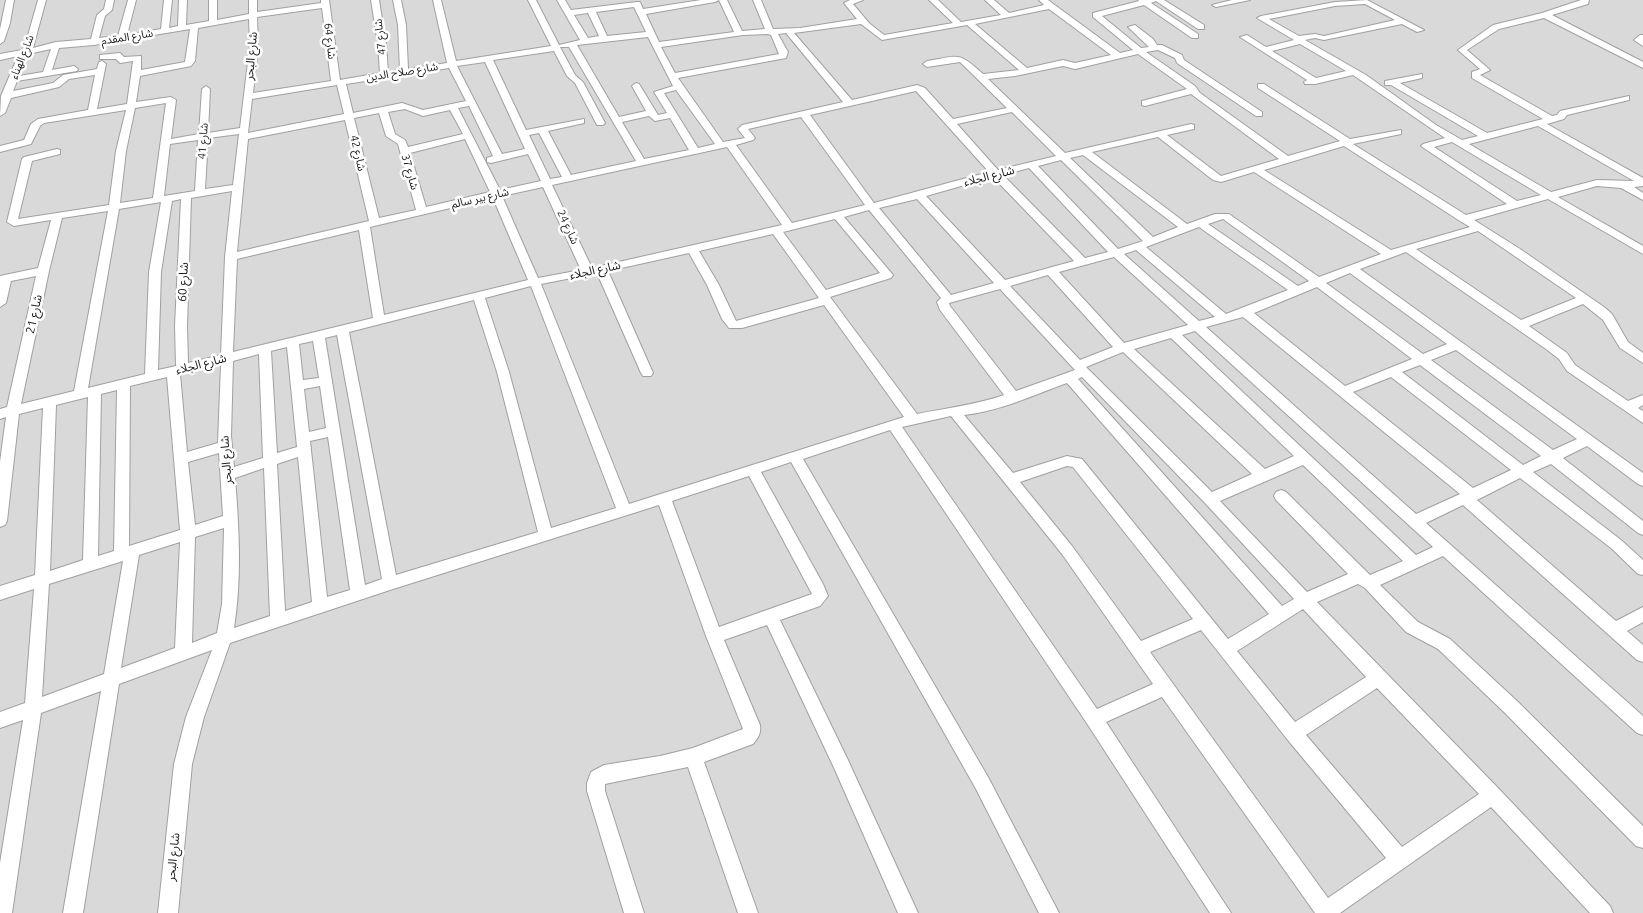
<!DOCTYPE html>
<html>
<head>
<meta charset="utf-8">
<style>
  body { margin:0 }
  canvas { display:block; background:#edeae3 }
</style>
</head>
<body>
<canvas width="1643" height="913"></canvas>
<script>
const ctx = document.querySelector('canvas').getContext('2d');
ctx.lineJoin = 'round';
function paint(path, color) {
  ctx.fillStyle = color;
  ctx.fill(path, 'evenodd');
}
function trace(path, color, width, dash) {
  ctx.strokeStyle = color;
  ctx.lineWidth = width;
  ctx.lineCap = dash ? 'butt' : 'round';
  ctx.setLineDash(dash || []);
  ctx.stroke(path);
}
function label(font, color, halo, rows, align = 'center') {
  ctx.font = font + ' Ubuntu,"Noto Sans Arabic",sans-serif';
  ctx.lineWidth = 5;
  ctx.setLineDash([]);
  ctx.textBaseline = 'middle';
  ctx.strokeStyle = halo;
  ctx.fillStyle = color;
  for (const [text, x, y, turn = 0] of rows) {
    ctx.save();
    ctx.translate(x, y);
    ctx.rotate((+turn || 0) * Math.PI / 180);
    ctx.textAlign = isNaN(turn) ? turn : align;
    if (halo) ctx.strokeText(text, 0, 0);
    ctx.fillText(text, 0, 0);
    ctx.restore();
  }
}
const residential = new Path2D(`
  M0,0H1643V913H0Z`);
const minor = new Path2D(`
  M6,0H14L10,23L4,41L0,44V29Z
  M38,0H46L33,48L56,42L91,39L97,15L104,9L106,0H114L112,10L105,16L99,38L118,36L128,0H136L127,35L161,29L164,0H172L169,28L178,26L179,0H187L186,25L209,21V0H217V20L249,14V0H257V12L321,3V0H329L340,80L380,73L378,44L371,0H379L386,44L388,72L400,70L398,25L393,0H401L406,25L408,69L447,63L433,0H441L456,61L551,46L528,0H536L559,45L580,40L557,0H565L571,10L637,2H640L643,9L701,0H719L715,2L646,14L659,42L734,32L719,0H727L742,31L765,29L753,0H761L773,29L800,28L857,19L844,3L850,0H863L853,4L869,23L884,35L953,23L929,0H938L961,22L1001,15L985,0H994L1009,13L1044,5L1039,0H1048L1120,53L1133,50L1093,17V13L1139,1L1138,0H1164L1204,25V29H1198L1156,1L1151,3L1198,34V38H1192L1144,5L1102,16L1141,48L1149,47L1128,27L1135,25L1153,39L1157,45H1162L1182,55L1184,60L1262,112V116H1256L1177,63L1175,58L1158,50L1146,52L1195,86L1200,93L1288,156L1340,141L1258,88V84H1264L1350,139L1401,130V134L1353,144L1466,215L1507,204L1421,146L1423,144L1445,138L1353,75L1315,84H1305L1304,82L1307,80L1240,37L1247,35L1266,47L1294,40L1257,18L1261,16L1335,2L1367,0L1424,30L1417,32L1402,24L1324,40L1315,38L1305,40L1366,75L1436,125L1462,140L1478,136L1391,85H1385V81L1422,74V78L1400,83L1487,133L1543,119L1472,78V72L1480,69L1458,50L1493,25L1542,13L1581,0H1589L1588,4L1552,15L1643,62V68L1544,18L1499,29L1467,50L1490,70L1480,75L1552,116L1557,115L1560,111L1629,96V100L1567,115L1564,119L1547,124L1643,178V186L1634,187L1643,193V200L1621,188L1597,186L1558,197L1643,246V254L1548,199L1474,220L1520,249L1604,307L1612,314L1628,342L1643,353V363L1620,348L1603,320L1583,304L1529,326L1567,353L1575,365L1628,401L1643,395V405L1638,408L1643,411V423L1567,371L1559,359L1546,349L1406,252L1360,269L1643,473V486L1638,484L1587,446L1563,458L1643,521V535L1638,533L1551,464L1533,472L1621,540L1643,560V575L1638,574L1611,548L1520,478L1477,500L1616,621L1643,607V622L1627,631L1643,645V662L1637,660L1463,505L1426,523L1643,716V735L1637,733L1443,556L1380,585L1418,622L1450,639L1517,701L1643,826V848L1636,846L1505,713L1438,649L1406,632L1365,588L1358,584L1317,602L1499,789L1610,906L1613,913H1590L1491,807L1340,913H1315L1162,697L1106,722L1231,913H1210L1088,725L890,430L803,459L988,777L1059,913H1039L976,789L791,462L761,472L823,584L828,596L820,606L780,620L847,758L918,913H898L835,770L767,625L724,640L760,725C761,733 759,737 753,744L704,762L758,913H738L688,767L605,784V791L644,913H624L587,791V783L591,772L604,765L660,756L693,748L743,729L706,636L659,505L390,590L230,643L204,717L192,764L178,913H158L174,764L186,717L212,650L119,684L83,913H63L101,691L41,713L12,913H0V863L23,720L0,728V712L25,703L34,589L0,600V586L35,575L43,408L19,414L7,521L5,525L0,527V462L6,417L0,419V409L7,407L36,276L11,281L6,303L0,307V276L38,268L51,220L14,226L7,222L22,159L24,157L57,149L60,150V154L32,161L18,219L109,205L116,151L126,110L44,123L40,126L31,144L0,152V146L24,140L31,124L38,119L88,110L95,75L69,79L59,87L11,98L5,113L0,116L1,96L18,56L0,60V54L22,50L25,46ZM1365,4L1395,20L1324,36L1315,34L1299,36L1269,19L1335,6ZM634,7L646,32L607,36L596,12ZM322,8L331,81L253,93L258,45L257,17ZM1049,9L1111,55L1075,63L1063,60L1027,68L975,24ZM588,13L599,36L588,38L574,15ZM249,19L250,45L240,128L208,133L210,89L206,86L202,89L199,134L171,139L176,100L171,97L136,102L140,76L191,66L195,61L198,28ZM861,24L882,40L967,25L1019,70L983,74C958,51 959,56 927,61L923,64L927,67L960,62L1007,108L953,119L925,88L917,85L852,100L794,33ZM190,29L185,62L141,70V56L124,57L120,53L100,55V59H116L120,63L133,61L127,104L97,109L106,64L102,61L99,62L97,69L63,75L53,83L13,91L17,81L77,71L78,69L74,66L52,70L59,48L94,45ZM786,33L843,102L742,125L738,129L745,138L723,142L678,78L786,58L788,52L778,34ZM768,34L771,35L779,54L675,73L661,47L743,35ZM648,37L673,86L654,92L667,113L658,115L639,84L636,83L632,86L646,111L619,117L577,45ZM1300,44L1346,71L1316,78L1272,51ZM560,47H569L636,161L571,175L548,131L584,123V119L526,130L493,60L554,51L567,76L575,83L597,125H603L605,123L583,82L575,75ZM51,49L43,72L19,76L28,54ZM1138,54L1187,89L1142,101V105L1145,106L1191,94L1279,159L1221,176L1167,135L1194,129V125L1191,124L1065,153L988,79L1015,76L1063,66L1075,69ZM485,62L525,149L502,154L457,66ZM449,68L466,101L423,110L402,103L353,113L346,84ZM337,85L344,114L248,133L252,99ZM676,90L715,144L698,148L664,93ZM916,91L989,172L874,203L810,115ZM166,103L153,198L120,203L126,151L135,108ZM469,106L493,156L487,158V162L491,163L528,154L541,181L500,190L458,108ZM405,109L423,116L450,110L463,134L408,147L405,140L395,134L388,112ZM1012,112L1056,156L998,170L957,124ZM379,113L386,136L398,144L416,210L379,218L354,118ZM649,116L655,121L670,118L689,150L644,159L622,122ZM801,117L865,205L792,223L736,145L753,140L755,138L748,129ZM345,120L369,221L237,252L248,139ZM1538,126L1634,181L1597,180L1551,192L1469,144ZM539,133L562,177L550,179L529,135ZM239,134L233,185L205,189L208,138ZM1158,137L1213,180L1221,182L1254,172L1381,254L1319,277L1229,214H1215L1187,224L1092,152ZM465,139L490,192L426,207L410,153ZM198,140L195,191L164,196L170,144ZM1452,142L1541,195L1517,201L1434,147ZM1344,146L1460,221L1470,227L1391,250L1264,170ZM727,147L782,225L592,268L552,185ZM1083,155L1178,227L1153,237L1070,158ZM1061,160L1143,241L1118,249L1038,166ZM1029,168L1108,252L1085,258L1003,175ZM993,177L1074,261L1005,280L926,196ZM543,187L581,270L538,278L502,196ZM232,191L225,257L221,355L188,363L187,326L191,198ZM493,198L528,280L384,315L370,227ZM181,199L175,326L176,366L158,370L161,272L172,201ZM917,199L994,283L951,295L879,208ZM161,202L149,272L145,374L88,388L119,209ZM869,210L941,298L937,302L940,310L1004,395C976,405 946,408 917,414L830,297L891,278L893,275L844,217ZM108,211L74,391L21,404L49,271L62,218ZM835,219L880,273L826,290L783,232ZM1223,219L1309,281L1298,286L1208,224ZM1199,227L1288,290L1226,314L1146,247ZM359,230L373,318L233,352L237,259ZM1478,231L1576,298L1521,320L1416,249ZM773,234L819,298L736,321L719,285L699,251ZM1136,250L1215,317L1199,321L1124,254ZM689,253L707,285L722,319L729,328H742L824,305L904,417L629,504L541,284L597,273L641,373L643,376H651L653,373L608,271ZM1114,257L1188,325L1124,343L1059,272ZM1350,273L1447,344L1423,354L1326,283ZM1048,275L1113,347L1080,360L1010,286ZM531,286L616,508L551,528L509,372L485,298ZM1317,287L1412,359L1345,386L1254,313ZM1000,289L1075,370L1016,391L950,306L949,303ZM474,300L497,372L538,532L396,575L349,332ZM1243,317L1460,494L1416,514L1206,327ZM1195,331L1433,547L1416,555L1182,335ZM337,335L382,579L365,585L325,338ZM1171,338L1294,456L1265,469L1134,349ZM313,341L319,378L303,380L299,344ZM287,347L297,447L277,453L271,351ZM1456,350L1577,439L1553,450L1431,360ZM1123,352L1252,474L1212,492L1086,367ZM259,354L263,458L234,467L231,436L233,361ZM221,364L218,443L187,452L180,374ZM1420,365L1541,456L1523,465L1402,372ZM167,377L180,530L129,546L130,386ZM1082,377L1205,503L1294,599L1282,606L1078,379ZM1391,377L1511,470L1473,488L1353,392ZM1067,383L1269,614L1228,639L1082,459L1067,456L1013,473L964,415C1001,411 1033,395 1067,383ZM320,386L326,428L309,432L304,389ZM117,390L114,551L98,556L101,394ZM88,397L83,560L50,571L56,405ZM951,416L1062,554L1153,684L1097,709L902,427ZM328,437L350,590L327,597L310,441ZM219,453L223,516L195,525L188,462ZM298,457L312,602L285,611L277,464ZM1303,465L1403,561L1370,575L1286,492L1281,490L1276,492L1274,496L1276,500L1348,574L1307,592L1220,501ZM1067,466L1073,467L1193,619L1141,641L1072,546L1020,482ZM264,468L270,616L234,628C242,579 239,527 235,478ZM749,476L812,594L719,627L672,501ZM224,528L222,604L217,633L192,643L195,537ZM180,542L175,648L121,668L139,555ZM123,561L104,674L42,697L49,584ZM1303,609L1366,677L1295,722L1237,651ZM1201,630L1287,739L1386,858L1328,898L1150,652ZM1377,688L1479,794L1402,847L1306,735Z
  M1232,0H1250L1216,7L1212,5Z
  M1640,35H1643V46L1634,40Z`);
const farStreetnames = [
  ["شارع المقدم",127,37,-9],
  ["شارع 47",380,37,-97],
  ["شارع 64",330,41,83],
  ["شارع الهناء",22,57,-68],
  ["شارع صلاح الدين",402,72,-9],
  ["شارع 41",203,141,-86],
  ["شارع 42",358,153,77],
  ["شارع 37",410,172,74],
  ["شارع بير سالم",480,198,-13],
  ["شارع 24",568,227,65]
];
const streetNames = [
  ["شارع البحر",251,56,-85],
  ["شارع الجلاء",989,176,-14],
  ["شارع الجلاء",595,270,-12],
  ["شارع 60",183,282,-87],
  ["شارع 21",34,314,-78],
  ["شارع الجلاء",201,364,-14],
  ["شارع البحر",226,460,-94],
  ["شارع البحر",173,857,-84]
];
paint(residential, '#dad9d9');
trace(minor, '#a0a0a0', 2);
paint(minor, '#fff');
label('11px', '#1c1c1c', '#fff', farStreetnames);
label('12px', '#1c1c1c', '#fff', streetNames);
</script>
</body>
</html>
